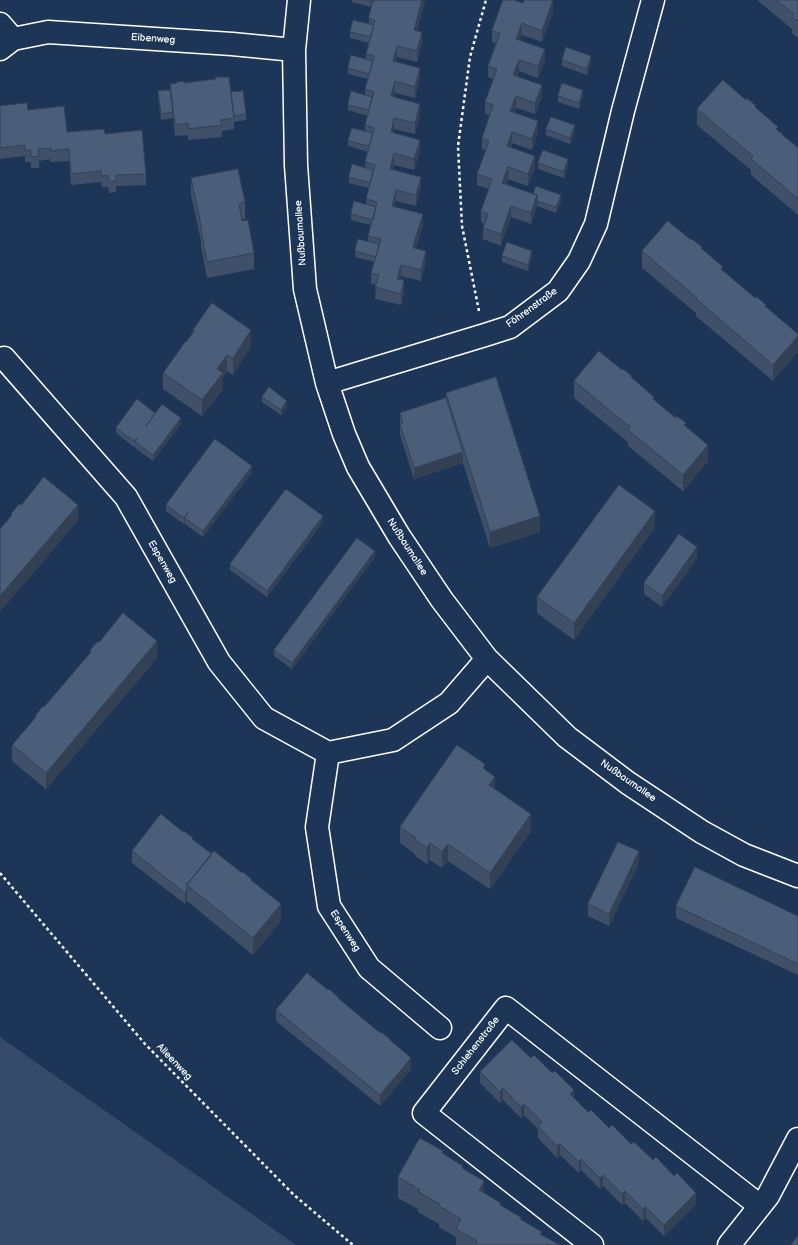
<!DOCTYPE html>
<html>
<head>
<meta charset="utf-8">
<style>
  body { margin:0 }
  canvas { display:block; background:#1d3557 }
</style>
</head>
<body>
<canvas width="798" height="1245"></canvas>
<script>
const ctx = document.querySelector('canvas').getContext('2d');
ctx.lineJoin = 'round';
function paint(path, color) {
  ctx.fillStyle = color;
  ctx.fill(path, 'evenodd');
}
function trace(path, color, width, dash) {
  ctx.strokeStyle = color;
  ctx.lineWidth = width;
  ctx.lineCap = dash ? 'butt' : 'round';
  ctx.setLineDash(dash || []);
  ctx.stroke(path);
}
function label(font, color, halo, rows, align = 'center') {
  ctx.font = font + ' "Balsamiq Sans",sans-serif';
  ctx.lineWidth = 3.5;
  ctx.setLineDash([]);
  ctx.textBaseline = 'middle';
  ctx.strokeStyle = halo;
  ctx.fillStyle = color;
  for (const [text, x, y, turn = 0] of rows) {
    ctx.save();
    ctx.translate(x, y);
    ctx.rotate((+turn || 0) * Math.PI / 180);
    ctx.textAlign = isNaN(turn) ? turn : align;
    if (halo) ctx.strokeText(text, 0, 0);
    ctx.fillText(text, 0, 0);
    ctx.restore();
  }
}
const green = new Path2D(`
  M0,1037L296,1245H0Z`);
const path = new Path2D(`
  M479,311L462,226L458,146L470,57L486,0
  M0,873L145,1044L294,1195L353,1245`);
const street = new Path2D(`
  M299,0L294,50L296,165L305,289L327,383L344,434L358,467L399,536L442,600L487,659L567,737L628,783L702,832L744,855L798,876
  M0,24L13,39
  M0,49L13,39L48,32L232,44L294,50
  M4,358L126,497L219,662L264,718L328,753
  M327,383L485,335L510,327L558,291L579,261L596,224L623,111L653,0
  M440,1028L369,968L329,906L317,827L328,753L393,740L449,703L487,659
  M592,1245L424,1113L506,1008L760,1206
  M729,1245L768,1196L798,1139`);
const wall = new Path2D(`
  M352,0H425L417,31L422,43L417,62L397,57L396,62L420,79L415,98L395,93L394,97L420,115L415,134L394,129L393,133L420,151L414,170L394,165L393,170L421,188L416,206L396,201L394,206L423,225L416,248L426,262L421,281L401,276L400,279L404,292L401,305L375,299L376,285L371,284V273L374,262L355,257V251L368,241V236L371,225L351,220V214L366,205V199L369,188L349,183V177L365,168V162L368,152L348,146V141L365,131V125L367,116L348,110V105L365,95V89L368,79L348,74V68L366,59V54L369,43L350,38V32L369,24V18L371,7L352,2Z
  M757,0H798V38L792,33V29Z
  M523,3L553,11L542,42L522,35L520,40L545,60L538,78L519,71L517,76L542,96L535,114L516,108L514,113L538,132L532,150L512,143L511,148L535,168L528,186L508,179L506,184L533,194L561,201L556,213L537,206L531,224L511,217L501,246L483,239V228L484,224L481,222V211L489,189L477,185V174L486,150L482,149V138L490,115L485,114V102L493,79L488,77V66L496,43L492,42V31Z
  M562,60L591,62L587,75L562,66Z
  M215,77L231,92L246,114V120L234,122V129L222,131V137L188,140V135L175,136L173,118L161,120L158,97V91L170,90V84L215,79Z
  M558,96H583L579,109L558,102Z
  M0,106L28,110L67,132L105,134L146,174V185L116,186V192L109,193L108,187H102L101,182L71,185L69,161L50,162V159L39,161V168H31V162H25V156L0,159Z
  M756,108L778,131L798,148V215L751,175V170L697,125V109Z
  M546,129L575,131L570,144L546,135Z
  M538,163L568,165L564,178L538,169Z
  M191,178L245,202V219H242L254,253V269L207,278L201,247V241L191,195Z
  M702,249L723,271L798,334L773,381L696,316V313L642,268V251Z
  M502,256L532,257L528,271L502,262Z
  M193,330L251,346L233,375L227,371L223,377V389L202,416L163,389V373L193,332Z
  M632,378L654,400L686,426L708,461L683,491L628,446V442L574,398V381Z
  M446,393L540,532L490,548L463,463L414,479L400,435V413L446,398Z
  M262,397L287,407L281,415L262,402Z
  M155,414L181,424L153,461L135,448V446L134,447L116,433V428Z
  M215,439L252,472L203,537L185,524V522L184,524L166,511V505Z
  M323,522L267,597L230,570V564Z
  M655,527L574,640L537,613V597Z
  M375,557L292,669L274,656V650Z
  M697,558L662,607L644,594V583Z
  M99,642L157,658L46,789L12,761V745L35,718V716L44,707L90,653V650Z
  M485,770L495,789L531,831L490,889L448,861L442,868L430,860L427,864L415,856V854L400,843V827Z
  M193,840L212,854L252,881L281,921L253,955L187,901L185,904L132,863V851Z
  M639,863L609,926L588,916V904Z
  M676,906L798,916V975L676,918Z
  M338,998L390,1041L411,1069L380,1106L276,1021V1010Z
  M531,1058L588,1112L631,1144L696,1204L664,1236L646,1218L643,1221L625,1203L622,1205L603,1186L600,1189L581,1170L579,1173L560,1155L557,1158L538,1138V1129L524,1115L521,1118L503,1100L500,1103L480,1083V1072Z
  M443,1154L463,1169L484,1193L542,1235L560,1245H456V1237L439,1227V1224L418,1212V1209L398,1198V1177Z`);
const shadedWall = new Path2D(`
  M422,0H425L414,41V30Z
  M553,0V11L542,42V31Z
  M522,23V35L516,50V39Z
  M422,32V43L417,62V51Z
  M397,46V57L393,72V61Z
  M545,49V60L538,78V66Z
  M591,56V62L587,75V69Z
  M519,60V71L513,86V75Z
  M420,68V79L415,98V87Z
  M395,81V93L391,108V96Z
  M542,85V96L535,114V103Z
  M583,90V96L579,109V103Z
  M516,96V108L510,123V111Z
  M420,104V115L415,134V123Z
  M394,118V129L391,144V132Z
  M538,121V132L532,150V139Z
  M575,125V131L570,144V138Z
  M512,132V143L507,158V146Z
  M420,140V151L414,170V159Z
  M394,153V165L390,180V169Z
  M535,156V168L528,186V174Z
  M568,159V165L564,178V172Z
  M508,167V179L502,194V183Z
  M421,177V188L416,206V195Z
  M396,190V201L392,217V206Z
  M537,195V206L531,224V213Z
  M561,195V201L556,213V207Z
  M511,206V217L501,246V234Z
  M423,214V225L413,257V246Z
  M426,251V262L421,281V270Z
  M532,251V257L528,271V265Z
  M401,265V276L397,290V279Z
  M404,280V292L401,305V294Z
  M251,330V346L233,375V358Z
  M798,336V352L773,381V365Z
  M227,355V371L223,377V389L202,416V400L217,369Z
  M287,401V407L281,415V410Z
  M181,418V424L153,461V455Z
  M708,445V461L683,491V475Z
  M463,452V463L414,479V468Z
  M252,466V472L203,537V531Z
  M78,505V521L0,612V596Z
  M655,511V527L574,640V623Z
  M188,512L185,518V522L184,524V518Z
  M323,516V522L267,597V591Z
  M540,516V532L490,548V532Z
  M697,547V558L662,607V596Z
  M375,551V557L292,669V663Z
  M157,641V658L46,789V773Z
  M485,764V780L483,768Z
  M495,777V793L489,785Z
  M531,814V831L490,889V873Z
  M430,843V860L427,864V848Z
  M448,844V861L442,868V852Z
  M639,851V863L609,926V914Z
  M187,890V901L185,904V893Z
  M281,904V921L253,955V938Z
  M411,1058V1069L380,1106V1095Z
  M503,1088V1100L500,1103V1092Z
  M574,1090V1101L570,1094Z
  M524,1104V1115L521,1118V1107Z
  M560,1144V1155L557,1158V1146Z
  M581,1159V1170L579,1173V1162Z
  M603,1175V1186L600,1189V1178Z
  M484,1181V1201L479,1190Z
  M625,1191V1203L622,1205V1194Z
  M696,1193V1204L664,1236V1225Z
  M646,1207V1218L643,1221V1209Z`);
const building = new Path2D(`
  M366,0H373V2Z
  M373,0H422L414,30L422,32L417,51L397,46L393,61L420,68L415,87L395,81L391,96L420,104L415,123L394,118L391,132L420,140L414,159L394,153L390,169L421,177L416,195L396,190L392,206L423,214L413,246L414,248L426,251L421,270L401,265L397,279L404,280L401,294L375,287L379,275L371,273L381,239L368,236L377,202L366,199L375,165L365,162L374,128L365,125L374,92L365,89L374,56L366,54L375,20L369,18Z
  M503,0H514L523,3L524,0H553L542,31L522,23L516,39L545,49L538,66L519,60L513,75L542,85L535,103L516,96L510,111L538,121L532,139L512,132L507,146L535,156L528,174L508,167L502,183L537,195L531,213L511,206L501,234L483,228L488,214L481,211L492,179L477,174L489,141L482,138L493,105L485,102L497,69L488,66L500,33L492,31Z
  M776,0H798V22L792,16L794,14Z
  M353,20L374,25L371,37L350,32Z
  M566,47L591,56L587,69L562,60Z
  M351,55L373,61L369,74L348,68Z
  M215,77H229L234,118L221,120L222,125L188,129V123L175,125L170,84L177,83V82L184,81V83L216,79Z
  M723,80L746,100L747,98L756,106L755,107L778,127L776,129L798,148V199L751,159L753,156L697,109Z
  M562,83L583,90L579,103L558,96Z
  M170,90L173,112L161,114L158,91Z
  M243,91L246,114L234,116L231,92Z
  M351,91L372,97L369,110L348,105Z
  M27,103L28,110L64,106L67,132L104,129L105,134L142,130L146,174L116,175V181L109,182L108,175L102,176L101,171L71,174L69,149L50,151L51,148L38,149L39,156L31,157V150L25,151V145L0,148V106Z
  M551,117L575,125L570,138L546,129Z
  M352,128L373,133L369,146L348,141Z
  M543,150L568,159L564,172L538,163Z
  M352,164L373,170L370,183L349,177Z
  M238,169L245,202L239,204L242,221L248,220L254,253L207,262L201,230H202L191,178Z
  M536,186L561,195L556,207L537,201V195L533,194Z
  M354,201L376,207L373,220L351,214Z
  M668,221L691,240L692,239L702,247L701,248L723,267L721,269L755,298L757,297L766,305L765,306L798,334V336L773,365L696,299L697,298L642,251Z
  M358,239L379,244L376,257L355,251Z
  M507,242L532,251L528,265L502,256Z
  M212,303L251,330L233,358L227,355L217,369L223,373L202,400L163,373L185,342H186L195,330H193Z
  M599,351L622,370L623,369L632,376L631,377L654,397L653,399L676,418L677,416L686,423L684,425L708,445L683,475L628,430L630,427L574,381Z
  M496,377L540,516L490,532L446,393Z
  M269,387L287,401L281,410L262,397Z
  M446,398L463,452L414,468L400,424L403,423L400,413Z
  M137,399L155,413L146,426L162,404L181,418L153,455L135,442L137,438L134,441L116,428Z
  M215,439L252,466L203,531L185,518L188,512L184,518L166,505Z
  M44,477L78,505L0,596V529L12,515L11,514L19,504L21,505Z
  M619,485L655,511L574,623L537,597Z
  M286,489L323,516L267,591L230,564Z
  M679,534L697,547L662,596L644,583Z
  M357,538L375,551L292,663L274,650Z
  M123,613L157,641L46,773L12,745L36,717L35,716L43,706L44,707L91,652L90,650L98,641L99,642Z
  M457,745L485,764L483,768L495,777L489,785L531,814L490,873L448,844L442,852L430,843L427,848L415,840L416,838L400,827Z
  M161,814L183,832L184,831L193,838L192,839L212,854L187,885V890L185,893L132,851Z
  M618,842L639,851L609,914L588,904Z
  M214,851L242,873L243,872L252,880H251L281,904L253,938L187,885Z
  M695,867L798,916V964L676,906Z
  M307,973L328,990L329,989L338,997V998L380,1033L381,1032L390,1039V1040L411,1058L380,1095L276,1010Z
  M512,1040L531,1058L534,1055L552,1073L555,1071L574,1090L570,1094L588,1112L591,1110L609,1128L612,1125L631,1144L634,1142L653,1160L656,1157L674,1176L677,1173L696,1193L664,1225L646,1207L643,1209L625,1191L622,1194L603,1175L600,1178L581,1159L579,1162L560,1144L557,1146L538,1126L542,1122L524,1104L521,1107L503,1088L500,1092L480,1072Z
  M420,1138L443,1151L442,1153L463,1166L462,1168L484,1181L479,1190L501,1203L500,1205L522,1218L520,1219L542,1232L540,1234L560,1245H479L476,1243L477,1241L456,1229L461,1219L439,1206L440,1204L418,1192L420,1190L398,1177Z
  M798,1236V1245H791Z`);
const streetNames = [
  ["Eibenweg",153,39,4],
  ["Nußbaumallee",301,233,-94],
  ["Föhrenstraße",532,308,-36],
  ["Nußbaumallee",407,547,57],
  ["Espenweg",162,562,60],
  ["Nußbaumallee",628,781,35],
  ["Espenweg",345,931,57],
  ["Schlehenstraße",476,1046,-52],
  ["Alleenweg",174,1062,46]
];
paint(green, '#364b69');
trace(street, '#fff', 25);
trace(path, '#fff', 2.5, [3, 3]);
trace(street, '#1d3557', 22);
paint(wall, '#405068');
paint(shadedWall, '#344155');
paint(building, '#4a5d79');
trace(building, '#344155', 1);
label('10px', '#fff', '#1d3557', streetNames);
</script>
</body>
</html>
